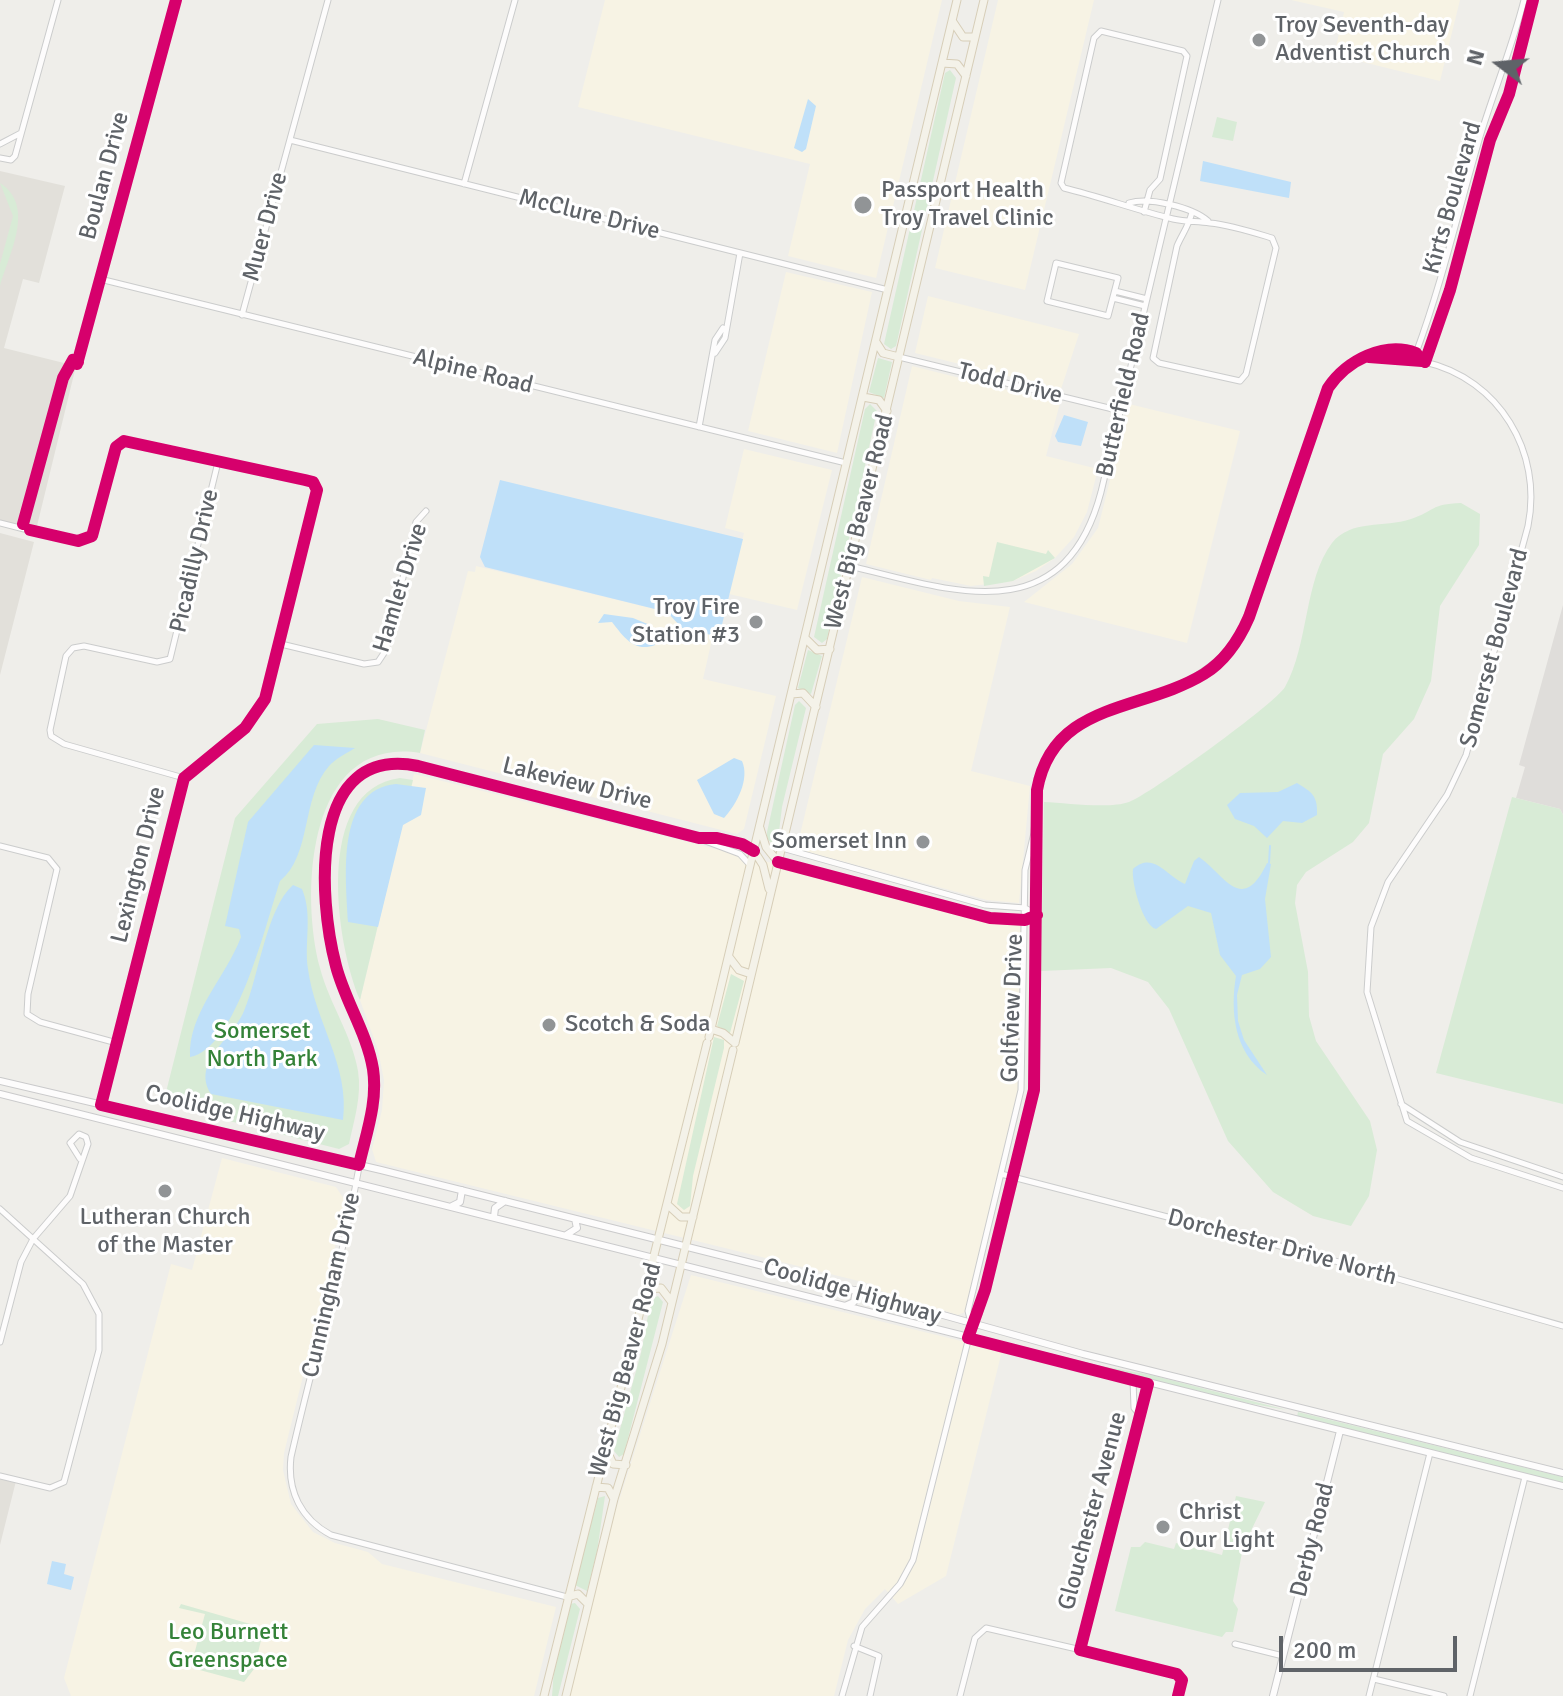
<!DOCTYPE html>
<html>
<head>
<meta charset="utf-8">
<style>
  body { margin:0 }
  #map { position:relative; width:1563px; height:1696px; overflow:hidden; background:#efeeea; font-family:Signika,sans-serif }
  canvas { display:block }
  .north { position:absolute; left:1459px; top:24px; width:80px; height:80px; -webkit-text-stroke:6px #fff; paint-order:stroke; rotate:286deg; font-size:22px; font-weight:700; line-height:32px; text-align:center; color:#5f6368 }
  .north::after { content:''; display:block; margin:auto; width:28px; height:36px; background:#5f6368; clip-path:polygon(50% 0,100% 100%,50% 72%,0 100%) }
  .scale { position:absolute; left:1279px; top:1636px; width:178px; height:36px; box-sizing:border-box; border:4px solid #5f6368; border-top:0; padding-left:10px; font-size:24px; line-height:28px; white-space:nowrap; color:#5f6368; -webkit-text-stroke:6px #fff; paint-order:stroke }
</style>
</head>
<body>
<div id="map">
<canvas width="1563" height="1696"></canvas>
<div class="north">N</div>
<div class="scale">200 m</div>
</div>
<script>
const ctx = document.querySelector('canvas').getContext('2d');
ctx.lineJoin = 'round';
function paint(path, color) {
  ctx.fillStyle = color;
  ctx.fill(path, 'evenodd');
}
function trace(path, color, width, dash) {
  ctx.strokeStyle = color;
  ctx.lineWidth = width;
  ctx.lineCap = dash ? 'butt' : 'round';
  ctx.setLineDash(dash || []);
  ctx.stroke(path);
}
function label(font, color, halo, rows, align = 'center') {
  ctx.font = font + ' Signika,sans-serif';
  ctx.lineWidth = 6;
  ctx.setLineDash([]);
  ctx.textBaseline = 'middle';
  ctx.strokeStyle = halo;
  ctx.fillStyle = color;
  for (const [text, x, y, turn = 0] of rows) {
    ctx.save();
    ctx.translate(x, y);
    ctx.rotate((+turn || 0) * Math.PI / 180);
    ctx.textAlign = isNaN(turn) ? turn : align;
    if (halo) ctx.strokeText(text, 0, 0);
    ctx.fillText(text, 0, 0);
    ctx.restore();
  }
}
const commercial = new Path2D(`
  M605,0H942L876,278L788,256L810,164L578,107Z
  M998,0H1094L1025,290L935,268Z
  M1291,0H1460L1440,81L1334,55L1344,12Z
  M786,272L872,292L837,453L748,431Z
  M928,296L1079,334L1061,389L915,353Z
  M912,366L1060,403L1046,456L1098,469L1087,512L1074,537L1055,558L1036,571L1013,581L971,586L932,578L931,580L866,564Z
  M1129,404L1240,431L1187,643L1024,602L1072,564L1098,528Z
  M744,449L832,470L797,610L729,594L744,533L725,528Z
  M476,566L667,612L682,628L713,635L703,679L776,696L744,829L737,834L420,753L468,571L475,572Z
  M862,577L959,601L1010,607L971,771L1030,786L1019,903L987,900L804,851L798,843Z
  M414,774L933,903L982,919L1022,924L1019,1089L965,1312L958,1315L875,1289L871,1284L376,1162L372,1149L382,1110L384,1080L378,1050L360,1000Z
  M222,1158L336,1187L346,1202L284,1453L283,1470L291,1504L313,1532L335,1543L368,1552L382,1564L556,1607L534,1696H71L64,1678L171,1264L192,1270Z
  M691,1275L1002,1351L946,1576L898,1604L885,1589L865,1609L848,1640L834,1696H570L615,1513Z`);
const industrial = new Path2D(`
  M1563,605V815L1560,809L1516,798L1525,767L1519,765Z`);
const education = new Path2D(`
  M0,171L65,186L39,283L23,279L4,348L76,366L36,530L0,521Z
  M0,533L34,542L0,675Z
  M0,1476L16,1481L0,1545Z`);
const green = new Path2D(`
  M950,70L956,78L896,346L891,349L884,344L945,73Z
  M1217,117L1237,122L1233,141L1212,137Z
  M0,183C36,206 9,254 0,286V264L13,216Z
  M878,358L892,362L884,398L869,392Z
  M870,404L877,411L827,639L822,643L814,637L865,409Z
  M1461,503L1480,514L1479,545L1440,606L1431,681L1414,719L1383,754L1369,823L1353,842L1306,872L1297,885L1295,903L1308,972L1309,1016L1316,1041L1370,1121L1377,1150L1369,1196L1351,1226L1313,1216L1273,1192L1228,1141L1169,1009L1148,982L1111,968L1041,971L1044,802C1066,803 1110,809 1129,802C1149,795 1276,703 1285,687C1309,644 1304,580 1332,543C1351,519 1384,528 1411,519C1435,511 1430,504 1461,503Z
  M997,542L1046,554L1048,550L1055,558L1013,581L984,586L983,576L989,577Z
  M808,650L822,656L811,694L798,688Z
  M799,701L806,708L782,807L778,840L773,844L767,839V832L795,705Z
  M378,719L425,730L420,753C307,735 300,893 320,968C329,1003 352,1035 358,1071C362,1096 354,1120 349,1144L339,1149L163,1104L235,818L317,724Z
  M400,778L413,780L360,1000C336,944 313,789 400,778Z
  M1512,797L1560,809L1563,815V1104L1436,1073Z
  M731,974L744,981L730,1033L717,1026Z
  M714,1037L724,1040V1048L693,1176L690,1206L684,1210L677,1204Z
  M658,1296L663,1302L624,1454L619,1457L614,1451L641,1353L651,1299Z
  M1079,1362L1151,1375L1287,1410L1225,1399Z
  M1298,1412L1563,1477V1483L1297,1417Z
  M605,1496L597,1552L587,1591L575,1585L598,1498Z
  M1236,1496L1265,1502L1243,1547L1233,1601L1238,1609L1233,1632H1226L1222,1637L1115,1611L1131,1547H1140L1145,1542L1174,1549L1176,1543L1222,1555Z
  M575,1603L580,1609L558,1696H552L554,1669L570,1604Z
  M181,1604L264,1628L254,1669L244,1682L196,1669L192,1662L205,1614L179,1608Z`);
const water = new Path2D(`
  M808,99L816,106L806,149L802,152L794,148Z
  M1203,161L1291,182L1289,198L1200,181Z
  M1064,415L1088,422L1081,446L1058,442L1055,436Z
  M500,480L743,539L719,637L682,628L667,612L485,567L480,557Z
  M604,614L633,618L650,625L655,645C634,653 623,636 612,622L598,623Z
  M314,745L355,748C347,753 335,759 329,766C301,798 312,855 280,881C266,922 237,1049 190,1057C188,1013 226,977 241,937L239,929L225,926L248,822Z
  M734,758L742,761C750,779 737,804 724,818L714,814L697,780Z
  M1297,783C1312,792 1318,796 1317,815L1302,823L1283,821L1267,838L1254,826L1235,819L1227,805L1240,793L1278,792Z
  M396,784L426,788L421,815L403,825L378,927L348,922C346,878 335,790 396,784Z
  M1199,857C1224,874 1242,916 1267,863L1271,864L1265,899L1271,957L1260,969L1242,975L1237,995L1238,1021L1244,1040L1267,1075C1234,1053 1230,1011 1236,976L1220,955L1211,913L1188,906L1156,929C1143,926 1131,882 1133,869C1154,851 1166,876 1185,884L1194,861Z
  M293,885L302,889C313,915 304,943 308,969C315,1022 350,1066 343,1120L211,1094C191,1062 232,1040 244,1011C259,976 266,909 293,885Z
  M52,1561L66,1564L64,1574L74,1577L71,1590L47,1584Z`);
const stream = new Path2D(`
  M1269,863L1270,846`);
const street = new Path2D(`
  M290,140L888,290
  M0,144L21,133
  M0,158L11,160L15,156L58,0
  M464,184L515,0
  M1129,203C1149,197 1192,207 1208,221
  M1144,212L1150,190L1160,179L1187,56L1183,51L1101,31L1094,38L1061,183L1064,188C1101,197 1136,210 1173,219C1186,222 1197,221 1210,223C1230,225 1252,232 1272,238L1276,248L1246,374L1240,381L1159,363L1153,358L1177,246C1182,234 1189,226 1192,212
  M1056,263L1118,278L1108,316L1047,301Z
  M100,279L846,463
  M1115,291L1147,299
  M1113,298L1145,306
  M242,315L328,0
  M715,353L725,338L740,253
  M1416,353C1442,283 1458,212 1479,140C1493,93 1512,48 1524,0
  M899,357L1121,411
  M1370,357C1382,356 1394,358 1406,361C1413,362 1419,360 1425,362C1499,379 1543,452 1528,526L1466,755L1447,795L1388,882L1371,927L1367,992L1407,1121L1471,1158L1563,1188
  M1425,362L1450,290L1490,140L1509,94L1533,0
  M77,364L176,0
  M699,427L715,340L723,328
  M0,523L24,529
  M30,530L78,541L92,536L116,447L124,441L305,480L313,482L317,490L265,699L245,728L184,778L101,1105
  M850,566C952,591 1064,632 1101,492L1218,0
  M281,644L364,664L378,662L386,650L416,522L426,511
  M184,778L64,744L51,736L50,730L66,656L73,648L84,646L157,662L170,659L218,462
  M700,839L740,854L750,865
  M0,846L48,858L57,869L28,994L27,1014L40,1022L117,1043
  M782,848L985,905L1025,908L1036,914
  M778,862L990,918L1025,920L1037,915
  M1401,1104L1460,1142L1563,1177
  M1001,1174L1307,1253L1563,1326
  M0,1209L83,1284L99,1314V1350L64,1482L50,1488L0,1476
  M971,1323L968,1311L1021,1090L1025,870L1034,833
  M0,1342L21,1262L33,1239L70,1196L88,1144L86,1137L79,1134L70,1143L80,1159
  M1133,1380L1134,1408L1139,1414
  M567,1597L331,1535C301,1519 287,1491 291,1457C313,1360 342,1264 359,1167C363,1143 372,1119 374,1095C378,1048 345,1006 335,962C320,903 309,757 402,763L699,838H717L753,850
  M1235,1644L1283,1656
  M854,1646L879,1656L870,1696
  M1080,1650L1148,1384
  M1374,1679L1444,1696
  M842,1696L862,1627L900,1584L913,1560L972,1325L979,1314L985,1290L1034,1090L1038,842L1034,833C1036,810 1035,787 1044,766C1079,682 1202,720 1249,617L1321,404C1335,368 1378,338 1416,353L1422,361
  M960,1696L975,1638L986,1628L1168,1670L1182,1680L1178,1696
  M1369,1696L1430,1453
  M1470,1696L1525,1477`);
const secondary = new Path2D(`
  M0,1081L381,1170L803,1276L1083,1354L1563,1473
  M0,1094L1563,1486
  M452,1206L460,1202L462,1190
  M494,1217L495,1208L505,1201
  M566,1235L577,1228L575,1219
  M845,1306L854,1302L856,1290
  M1273,1696L1340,1431`);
const primary = new Path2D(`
  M953,22L963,37H975
  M942,63L957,64L966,76
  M876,342L883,353L899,357
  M863,397L879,400L887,411
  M805,638L817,650L830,649
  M792,694L803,693L816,707
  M760,828L766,847L778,862
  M754,851L763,865L769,889
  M729,957L739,970L751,974
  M711,1029L723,1033L735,1043
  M709,1037L957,0
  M735,1043L984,0
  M668,1205L681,1217H693
  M648,1289L661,1288L671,1301
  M606,1449L613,1464L626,1465
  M596,1487L608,1488L614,1499
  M567,1597L578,1594L588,1604
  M544,1696L707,1043
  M566,1696L614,1499L662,1344L733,1050`);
const cycleway = new Path2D(`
  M1425,362L1450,290L1490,140L1509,94L1533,0
  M77,364L176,0
  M23,524L63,378L73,360L78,362
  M30,530L78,541L92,536L116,447L124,441L305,480L313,482L317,490L265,699L245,728L184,778L101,1105L359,1165C366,1134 378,1102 373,1069C367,1033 345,1001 336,966C318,898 308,744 418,766L699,838H717L742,844L754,851
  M778,862L990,918L1025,920L1037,915
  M1178,1696L1182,1680L1177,1674L1080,1650L1148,1384L968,1338L985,1290L1034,1090L1037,790C1053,701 1142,712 1204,674C1225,661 1239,640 1249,617L1328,388C1347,360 1385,341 1416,353L1422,361L1369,357`);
const markers = [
  [1259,40,8,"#919496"],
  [863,205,10,"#919496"],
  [756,622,8,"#919496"],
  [923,842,8,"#919496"],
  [549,1025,8,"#919496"],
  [165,1191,8,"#919496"],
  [1163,1527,8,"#919496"]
];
const poiNames = [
  ["Troy Seventh-day",1275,26],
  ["Adventist Church",1275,54],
  ["Passport Health",881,191],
  ["Troy Travel Clinic",881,219],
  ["Troy Fire",740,608,"right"],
  ["Station #3",740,636,"right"],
  ["Somerset Inn",907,842,"right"],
  ["Scotch & Soda",565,1025],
  ["Lutheran Church",165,1218,"center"],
  ["of the Master",165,1246,"center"],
  ["Christ",1179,1513],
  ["Our Light",1179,1541]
];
const streetNames = [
  ["Boulan Drive",105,176,-75],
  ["Kirts Boulevard",1453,198,-74],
  ["McClure Drive",589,215,14],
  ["Muer Drive",266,227,-75],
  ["Alpine Road",473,372,14],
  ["Todd Drive",1010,384,14],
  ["Butterfield Road",1124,395,-77],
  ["West Big Beaver Road",860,522,-76],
  ["Picadilly Drive",195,561,-77],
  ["Hamlet Drive",401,588,-73],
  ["Somerset Boulevard",1495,648,-75],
  ["Lakeview Drive",577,784,14],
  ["Lexington Drive",139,865,-76],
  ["Golfview Drive",1013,1008,-88],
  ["Coolidge Highway",235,1114,13],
  ["Dorchester Drive North",1282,1248,15],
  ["Cunningham Drive",332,1285,-77],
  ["Coolidge Highway",852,1292,16],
  ["West Big Beaver Road",626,1370,-75],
  ["Glouchester Avenue",1093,1511,-75],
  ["Derby Road",1313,1540,-76]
];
const parkNames = [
  ["Somerset",262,1032],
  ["North Park",262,1060],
  ["Leo Burnett",228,1633],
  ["Greenspace",228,1661]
];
paint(commercial, '#f7f3e4');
paint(industrial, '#dfddda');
paint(education, '#e2e0da');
paint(green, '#d8ebd6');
paint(water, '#bfe0f9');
trace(stream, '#bfe0f9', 2);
trace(street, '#cbcccc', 7);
trace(secondary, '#cacacb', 8);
trace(primary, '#d7ceb8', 9);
trace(street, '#fdfcfc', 5);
trace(secondary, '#fdfcfc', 6);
trace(primary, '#f4f2e9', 7);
trace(cycleway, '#d6006c', 12);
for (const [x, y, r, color] of markers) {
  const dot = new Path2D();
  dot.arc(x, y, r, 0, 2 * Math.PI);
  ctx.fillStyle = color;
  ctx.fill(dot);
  trace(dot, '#fff', 3);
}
label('24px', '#5f6368', '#fff', poiNames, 'left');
label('24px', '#5f6368', '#fff', streetNames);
label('24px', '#348238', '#fff', parkNames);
</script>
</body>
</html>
